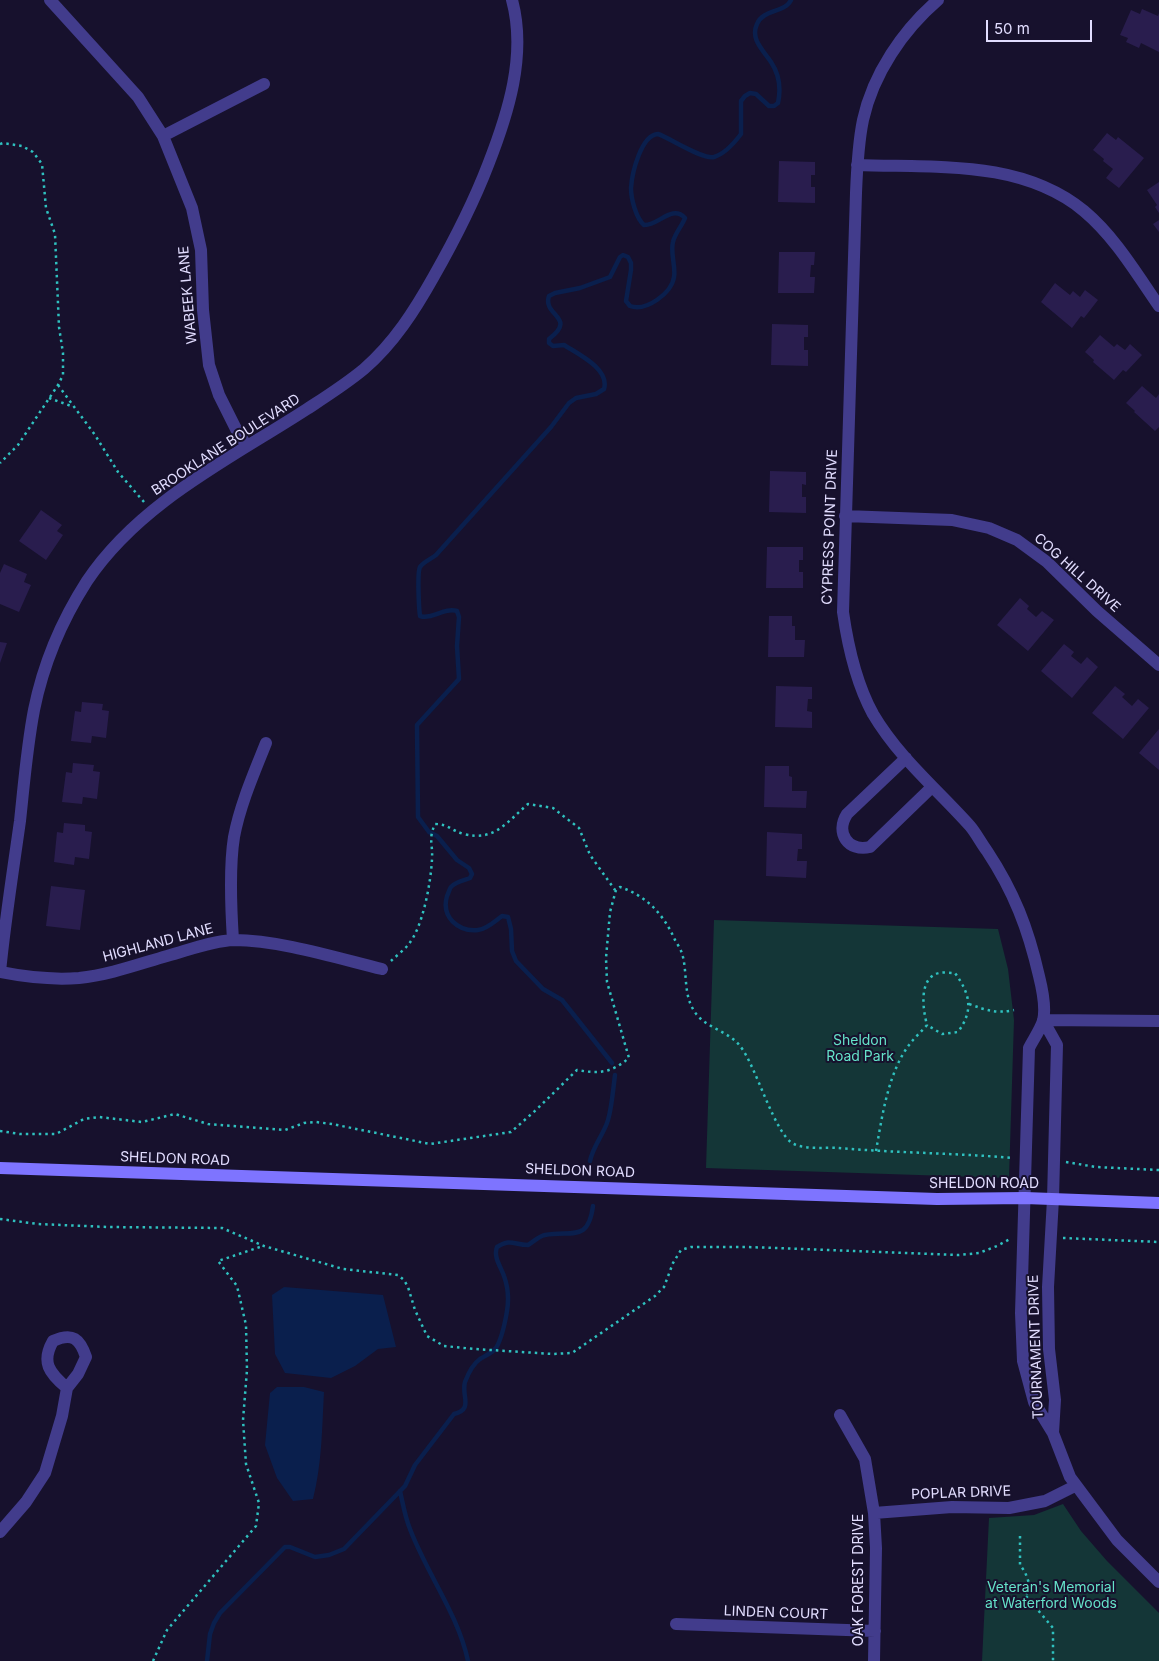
<!DOCTYPE html>
<html>
<head>
<meta charset="utf-8">
<style>
  body { margin:0 }
  #map { position:relative; width:1159px; height:1661px; overflow:hidden; background:#17112d; font-family:Inter,sans-serif }
  canvas { display:block }
  .scale { position:absolute; left:986px; top:20px; width:106px; height:22px; box-sizing:border-box; border:2px solid #e2ddff; border-top:0; padding-left:6px; font-size:15px; line-height:18px; white-space:nowrap; color:#e2ddff; -webkit-text-stroke:4px #17112d; paint-order:stroke }
</style>
</head>
<body>
<div id="map">
<canvas width="1159" height="1661"></canvas>
<div class="scale">50 m</div>
</div>
<script>
const ctx = document.querySelector('canvas').getContext('2d');
ctx.lineJoin = 'round';
function paint(path, color) {
  ctx.fillStyle = color;
  ctx.fill(path, 'evenodd');
}
function trace(path, color, width, dash) {
  ctx.strokeStyle = color;
  ctx.lineWidth = width;
  ctx.lineCap = dash ? 'butt' : 'round';
  ctx.setLineDash(dash || []);
  ctx.stroke(path);
}
function label(font, color, halo, rows, align = 'center') {
  ctx.font = font + ' Inter,sans-serif';
  ctx.lineWidth = 4;
  ctx.setLineDash([]);
  ctx.textBaseline = 'middle';
  ctx.strokeStyle = halo;
  ctx.fillStyle = color;
  for (const [text, x, y, turn = 0] of rows) {
    ctx.save();
    ctx.translate(x, y);
    ctx.rotate((+turn || 0) * Math.PI / 180);
    ctx.textAlign = isNaN(turn) ? turn : align;
    if (halo) ctx.strokeText(text, 0, 0);
    ctx.fillText(text, 0, 0);
    ctx.restore();
  }
}
const green = new Path2D(`
  M714,920L998,929L1008,969L1014,1020L1009,1178L706,1168Z
  M1063,1504L1081,1531L1107,1561L1159,1613V1661H982L989,1518L1034,1515Z`);
const water = new Path2D(`
  M284,1287L383,1295L396,1347L378,1349L355,1366L331,1378L285,1373L275,1354L272,1295Z
  M277,1387H304L324,1392C322,1428 322,1464 313,1499L293,1501L277,1478L265,1445L270,1393Z`);
const stream = new Path2D(`
  M612,1063L562,1000L543,989L516,961L512,951L511,929L508,917L502,916C495,921 487,929 478,930C458,932 441,917 447,896C449,893 449,888 452,886C456,882 465,880 470,878L472,874L469,868L457,860L437,836L429,832L418,817L417,725L459,679L457,646L459,617L457,611C444,607 432,620 420,616C419,609 417,572 420,567C423,562 431,559 436,555L551,427L569,403L576,398L596,394L604,389C610,369 578,354 564,345L553,346L549,343V339C578,317 542,316 549,296L555,293L580,288L610,277L620,257L623,255L628,257L631,263V270L626,301L630,306C646,312 672,293 674,277C676,266 670,253 673,242C675,233 682,226 685,218C672,204 658,226 644,225C636,218 631,199 631,188C632,173 641,135 658,134C670,138 703,160 714,157C724,154 735,142 741,134V101L745,96L750,93L756,94L769,106H774L778,103C781,89 779,74 771,62C763,50 750,39 757,24C763,9 785,13 791,0
  M590,1161C593,1146 604,1134 608,1120C612,1106 613,1090 615,1075
  M400,1491C403,1504 405,1517 410,1529C427,1574 458,1614 468,1661
  M207,1661L210,1634L214,1623L220,1613L285,1547H290L315,1557L329,1555L344,1549L405,1486L415,1465L454,1414C474,1409 461,1396 465,1382C468,1374 473,1364 480,1359C485,1356 492,1353 496,1348C502,1338 505,1323 507,1311C509,1299 508,1287 504,1276C501,1267 493,1257 497,1247C511,1238 514,1245 528,1245C533,1242 539,1236 545,1235C572,1230 588,1243 593,1206`);
const building = new Path2D(`
  M1142,9L1158,16L1159,13V52L1141,43L1139,48L1126,42L1128,38L1120,35L1131,10L1140,14Z
  M1107,133L1116,140L1118,137L1144,158L1119,188L1106,178L1113,169L1103,161L1104,159L1093,150Z
  M779,161L815,162V175H811V187H815V203L778,202Z
  M1159,182V213L1155,207L1157,205L1147,190Z
  M1159,220V232L1153,224Z
  M779,252H815L814,265H811L810,277H815L814,293H778Z
  M1055,283L1070,295L1073,291L1080,297L1085,290L1098,300L1084,318L1081,316L1072,328L1041,302Z
  M772,324L808,325V337H804V350H808V366L771,365Z
  M1100,335L1114,347L1117,344L1125,350L1130,344L1142,355L1126,372L1123,370L1114,380L1093,362L1094,360L1085,352Z
  M1142,386L1156,398L1159,394V427L1155,431L1134,412L1135,411L1126,403Z
  M770,471L806,472V485L802,484V497H806V513L769,512Z
  M41,510L62,525L57,531L63,535L46,560L19,541Z
  M767,547H803V560H799V572H803V588H766Z
  M4,564L27,574L24,582L31,585L19,612L0,604V573Z
  M1020,598L1029,606L1027,609L1036,617L1042,611L1054,620L1028,651L997,625Z
  M769,616H792V626H795V640H805L804,657H768Z
  M0,642L7,643L0,663Z
  M1064,644L1074,652L1071,656L1081,664L1087,657L1098,667L1072,698L1041,671Z
  M776,686L812,687V699H808L807,711L812,712V728L775,727Z
  M1115,686L1125,694L1122,697L1132,706L1138,699L1149,708L1123,739L1092,713Z
  M82,702L103,704L102,710L109,711L106,738L92,736L91,743L71,741L75,711L81,712Z
  M1159,729V770L1139,753Z
  M73,763L94,765L93,771L100,772L97,799L83,797L82,804L62,802L66,772L72,773Z
  M765,766H789V776L792,777V791H807L806,808L764,807Z
  M64,823L85,825V831L92,832L89,859L75,857L74,865L54,862L57,832L63,833Z
  M767,832L802,834V849H798L797,861H807L806,878L766,876Z
  M51,886L85,890L80,930L46,926Z`);
const path = new Path2D(`
  M0,144L3,143L22,146L33,152L42,164L46,208L55,234L59,327L63,353V375L58,385L18,445L0,463
  M58,385L95,435L118,472L144,502
  M49,398L71,406
  M391,961C396,956 403,951 408,945C423,928 431,881 432,859C433,843 428,840 435,824C448,824 452,831 464,834C494,842 507,822 528,804L553,808L579,828L590,855L615,890
  M969,1004C986,1010 996,1014 1014,1010
  M0,1131L20,1134H56L84,1119L99,1117L142,1122L175,1114L208,1124L285,1130L304,1123L316,1122L332,1124L430,1144L511,1132L536,1110L577,1070C599,1074 611,1073 629,1058L607,982L606,958L610,912L616,890L620,887C647,896 664,915 675,940C678,945 682,951 683,957C687,974 684,994 693,1009C703,1028 728,1030 740,1046C756,1065 775,1136 794,1144C807,1150 825,1147 839,1148C897,1153 955,1153 1013,1158
  M876,1151C882,1117 888,1073 909,1045C914,1038 921,1032 927,1025C923,1010 918,978 939,973C944,972 950,973 955,973C970,994 974,1010 958,1032L942,1034L927,1025
  M1066,1162L1096,1167L1159,1170
  M0,1219L38,1224L108,1227L222,1228L264,1246L343,1269L398,1275L404,1280L408,1287L415,1310L427,1336L444,1346L475,1349L553,1354L572,1353L655,1296L664,1287L673,1263L681,1250L691,1247H748L959,1255L979,1253L997,1246L1010,1239
  M1063,1238L1159,1242
  M1020,1536V1565L1025,1572L1029,1583L1026,1596L1020,1602
  M1026,1596L1053,1628V1661
  M153,1661L167,1630L256,1526L259,1503L246,1464L243,1420L247,1370L246,1325L237,1286L218,1261L263,1246`);
const street = new Path2D(`
  M50,0L138,97L163,136L192,208L201,250L203,310L209,365L219,395L237,431L247,446
  M938,0C903,30 873,74 863,120C858,144 857,168 856,193L843,612C848,647 856,683 873,714C899,758 937,789 970,826C976,833 981,843 987,851C1014,892 1028,928 1039,976C1042,988 1046,1009 1043,1021C1040,1030 1033,1040 1029,1048L1021,1313L1023,1361L1034,1402L1053,1433L1070,1477L1117,1540L1159,1582
  M163,136L264,84
  M857,165C934,168 1021,159 1084,211C1115,237 1136,273 1159,306
  M845,516L952,520L989,528L1017,540L1047,562L1097,611L1159,665
  M906,758L847,814C835,833 848,852 870,847L932,787
  M233,940C231,909 229,868 234,837C240,805 254,773 266,743
  M0,972C5,921 13,871 20,821C24,784 27,746 34,710C43,665 62,620 87,581C140,502 230,459 307,409C327,396 346,384 364,369C394,343 415,310 434,276C455,239 473,204 488,165C508,114 527,55 512,0
  M0,972C25,977 53,980 79,978C109,975 139,964 167,956C189,950 211,941 234,940C279,940 337,958 382,969
  M1043,1020L1057,1045L1053,1199L1048,1287L1049,1349L1055,1400L1053,1433
  M1043,1020L1159,1021
  M840,1415L865,1459L874,1513L876,1548L874,1661
  M874,1513L952,1507L1009,1508L1045,1501L1075,1486
  M0,1532L26,1502L45,1473L62,1416L67,1388L78,1374L86,1357C80,1339 73,1332 53,1341C41,1362 49,1373 67,1388
  M676,1624L875,1631`);
const secondary = new Path2D(`
  M0,1168L937,1199L1025,1198L1159,1203`);
const streetNames = [
  ["WABEEK LANE",188,295,-95],
  ["BROOKLANE BOULEVARD",226,445,-33],
  ["CYPRESS POINT DRIVE",830,527,-88],
  ["COG HILL DRIVE",1077,573,42],
  ["HIGHLAND LANE",158,943,-15],
  ["SHELDON ROAD",175,1159,2],
  ["SHELDON ROAD",580,1171,2],
  ["SHELDON ROAD",984,1184],
  ["TOURNAMENT DRIVE",1036,1347,-92],
  ["POPLAR DRIVE",961,1493,-2],
  ["OAK FOREST DRIVE",859,1580,-90],
  ["LINDEN COURT",776,1613,2]
];
const parkNames = [
  ["Sheldon",860,1041],
  ["Road Park",860,1057],
  ["Veteran's Memorial",1051,1588],
  ["at Waterford Woods",1051,1604]
];
paint(green, '#143637');
paint(water, '#0a1f4d');
trace(stream, '#0a1f4d', 4.5);
paint(building, '#291d4e');
trace(path, '#2fc1bf', 2.5, [2.5, 4]);
trace(street, '#423c8c', 12);
trace(secondary, '#7e74ff', 12);
label('14px', '#e2ddff', '#17112d', streetNames);
label('14px', '#65e3c9', '#17112d', parkNames);
</script>
</body>
</html>
